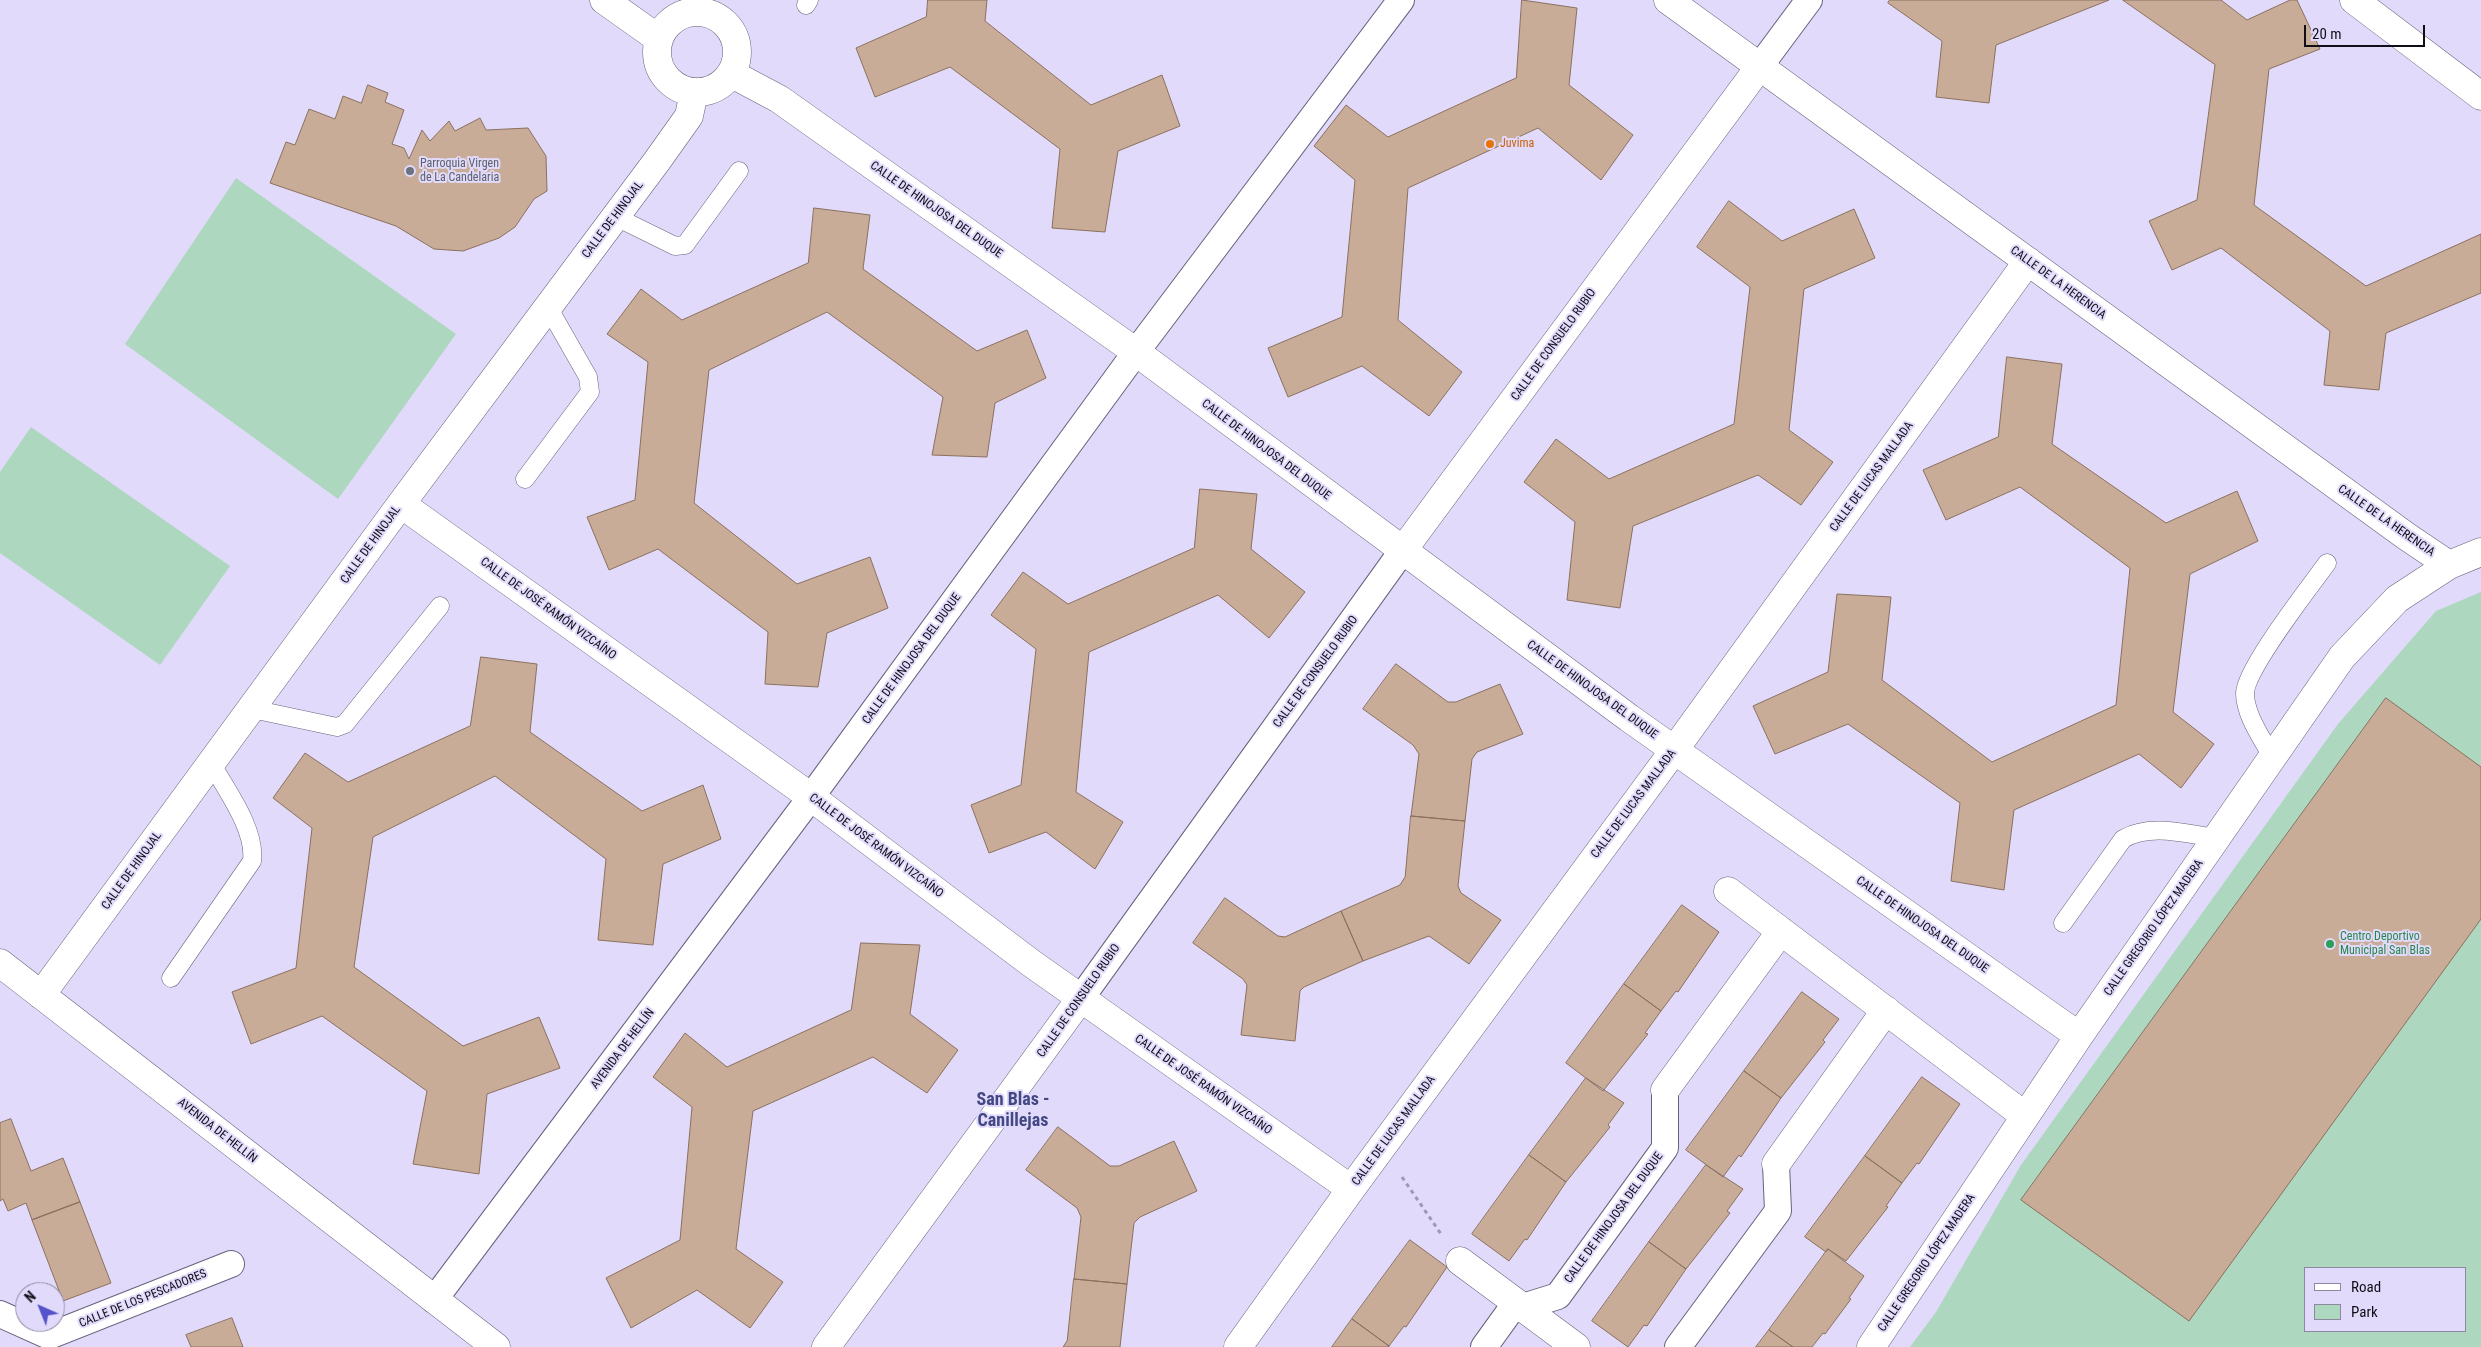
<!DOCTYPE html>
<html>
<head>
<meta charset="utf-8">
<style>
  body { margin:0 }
  #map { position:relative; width:2481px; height:1347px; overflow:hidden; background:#e1dafa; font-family:"Roboto Condensed",sans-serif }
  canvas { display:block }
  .legend { position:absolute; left:2304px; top:1267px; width:162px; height:65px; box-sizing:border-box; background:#e1dafa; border:1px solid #8d889f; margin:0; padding:6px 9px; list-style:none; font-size:15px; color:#100d17 }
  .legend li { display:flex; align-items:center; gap:10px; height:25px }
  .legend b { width:25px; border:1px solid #8d889f }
  .north { position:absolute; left:15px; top:1282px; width:50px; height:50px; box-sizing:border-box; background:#e1dafa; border:1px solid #8d889f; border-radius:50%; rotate:316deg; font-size:14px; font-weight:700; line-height:20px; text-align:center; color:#100d17 }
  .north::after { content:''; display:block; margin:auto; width:18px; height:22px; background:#5553cb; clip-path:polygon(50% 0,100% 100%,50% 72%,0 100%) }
  .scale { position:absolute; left:2304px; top:25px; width:121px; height:22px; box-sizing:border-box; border:2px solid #100d17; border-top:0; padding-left:6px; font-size:15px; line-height:18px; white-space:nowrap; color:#100d17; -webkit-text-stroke:4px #e1dafa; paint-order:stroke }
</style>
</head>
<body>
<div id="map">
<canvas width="2481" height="1347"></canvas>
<ul class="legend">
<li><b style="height:6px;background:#fff"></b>Road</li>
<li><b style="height:14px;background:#add7be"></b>Park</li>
</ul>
<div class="north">N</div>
<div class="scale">20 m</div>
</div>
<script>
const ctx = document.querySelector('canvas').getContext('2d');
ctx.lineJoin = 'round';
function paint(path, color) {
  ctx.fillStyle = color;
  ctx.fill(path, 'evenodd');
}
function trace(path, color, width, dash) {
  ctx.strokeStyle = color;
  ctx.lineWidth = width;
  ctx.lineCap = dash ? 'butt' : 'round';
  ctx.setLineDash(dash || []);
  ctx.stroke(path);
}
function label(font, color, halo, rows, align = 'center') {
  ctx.font = font + ' "Roboto Condensed",sans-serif';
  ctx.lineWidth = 4;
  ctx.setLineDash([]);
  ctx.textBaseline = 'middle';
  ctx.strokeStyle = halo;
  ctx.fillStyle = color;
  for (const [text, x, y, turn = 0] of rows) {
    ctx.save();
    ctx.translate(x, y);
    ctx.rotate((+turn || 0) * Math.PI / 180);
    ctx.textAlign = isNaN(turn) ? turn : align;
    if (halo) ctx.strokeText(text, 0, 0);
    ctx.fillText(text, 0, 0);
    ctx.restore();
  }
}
const green = new Path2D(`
  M236,178L456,334L338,499L125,344Z
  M31,427L230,566L160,665L0,553V472Z
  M2481,592V1347H1910L1936,1312L2021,1165L2338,724L2436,611ZM2305,1268H2465V1331H2305Z`);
const building = new Path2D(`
  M928,0H987L985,21L1091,105L1162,75L1180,126L1118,151L1105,232L1052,228L1060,149L950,67L875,97L856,48L926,17Z
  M1522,0L1577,8L1569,85L1633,135L1601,180L1538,128L1408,188L1398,320L1462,372L1429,416L1362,366L1288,397L1268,348L1342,317L1355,180L1314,146L1346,105L1388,137L1516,78Z
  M1890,0H2109L1996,45L1989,103L1936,97L1942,41L1888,3Z
  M2123,0H2221L2247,20L2290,0H2297L2320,49L2269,69L2254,205L2366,286L2481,234V293L2386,333L2379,390L2324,385L2330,331L2221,248L2172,270L2149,221L2197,200L2215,65Z
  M368,85L388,93L385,102L404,110L392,144L404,148L409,159L422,130L430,141L449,121L455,131L480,118L486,130L528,128L546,156L547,191L534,199L515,227L499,238L463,251L434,249L396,226L270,183L286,142L295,145L309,109L335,119L343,96L361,103Z
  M1729,201L1782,241L1854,209L1875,258L1804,289L1789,430L1833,462L1801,505L1758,475L1633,526L1620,608L1567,600L1575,522L1524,482L1556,439L1609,479L1734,424L1750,287L1697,247Z
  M814,208L870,215L863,269L977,351L1027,330L1046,378L995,403L987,457L932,455L943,397L827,312L709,370L694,503L797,584L870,557L888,608L827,633L818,687L765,684L768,632L658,549L609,570L587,517L635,500L648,362L607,334L641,289L682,320L808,263Z
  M2007,357L2062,364L2052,444L2166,523L2237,491L2258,541L2190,574L2173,712L2214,744L2181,788L2139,754L2014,810L2004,890L1951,881L1960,803L1848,724L1775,754L1753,706L1828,672L1837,594L1891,597L1882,680L1992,762L2116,705L2130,568L2020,487L1946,520L1923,470L1998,437Z
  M1200,489L1257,494L1251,549L1305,592L1269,638L1218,595L1089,652L1076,792L1123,822L1095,869L1046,832L989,853L971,805L1021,785L1036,649L991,615L1023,572L1068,604L1194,548Z
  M481,657L537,664L530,732L642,811L703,785L721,839L663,864L653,945L598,940L606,859L495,776L373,837L354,967L463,1046L539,1017L560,1068L487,1094L479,1174L413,1164L427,1091L322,1016L251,1044L232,992L296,968L312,828L273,798L305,753L348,782L470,726Z
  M1396,664L1448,702H1456L1500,684L1523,734L1477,752L1472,759L1465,821L1411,816L1419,754L1413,745L1363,709Z
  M2386,698L2481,767V919L2189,1321L2021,1200Z
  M1411,816L1465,821L1458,886L1461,893L1501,920L1469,964L1429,936L1363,961L1341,911L1400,885L1405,877Z
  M1225,898L1278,936L1285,937L1341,911L1363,961L1304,987L1300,991L1295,1041L1241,1035L1247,985L1243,979L1193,943Z
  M1682,905L1719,932L1678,992L1676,991L1661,1011L1624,984Z
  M861,943L920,945L910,1014L958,1050L927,1093L873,1057L753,1111L736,1249L783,1282L750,1328L697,1290L631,1328L606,1278L680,1240L692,1107L653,1077L685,1033L727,1067L851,1010Z
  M1624,984L1661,1011L1645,1033L1648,1034L1603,1091L1566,1063Z
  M1802,992L1839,1019L1823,1040L1825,1042L1781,1098L1744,1071Z
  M1744,1071L1781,1098L1741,1157L1739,1155L1723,1177L1686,1150Z
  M1922,1077L1960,1104L1919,1164L1917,1163L1902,1183L1865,1156Z
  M1586,1078L1624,1103L1608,1125L1610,1127L1566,1182L1529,1155Z
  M11,1119L31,1171L63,1158L80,1202L32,1220L26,1203L8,1211L3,1199L0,1201V1123Z
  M1058,1127L1110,1166H1119L1174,1141L1197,1191L1140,1217L1134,1223L1127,1284L1074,1279L1081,1217L1077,1208L1026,1170Z
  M1529,1155L1566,1182L1527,1240L1525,1239L1509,1261L1472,1234Z
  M1865,1156L1902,1183L1886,1206L1888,1207L1846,1261L1828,1249L1826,1252L1805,1237Z
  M1706,1165L1743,1189L1727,1211L1730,1213L1686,1269L1649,1242Z
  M80,1202L111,1283L63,1301L32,1220Z
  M1410,1240L1447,1267L1406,1327L1404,1326L1389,1346L1352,1319Z
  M1649,1242L1686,1269L1647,1326L1644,1325L1628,1347L1592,1321Z
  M1828,1249L1864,1276L1849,1298L1851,1299L1825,1334L1823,1333L1812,1347H1793L1769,1330Z
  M1074,1279L1127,1284L1120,1347H1063L1067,1341Z
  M232,1318L243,1347H191L186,1335Z
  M1352,1319L1389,1346V1347H1332Z
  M1769,1330L1793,1347H1756Z`);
const path = new Path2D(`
  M1402,1177L1441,1234`);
const service = new Path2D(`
  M806,5L809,0
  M616,217L675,246L685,245L739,171
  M525,479L590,392L588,377L548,307
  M252,709L337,727L345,724L440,606
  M2272,757C2262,738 2245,715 2245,693C2246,668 2310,587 2327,563
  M2063,923L2123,839C2151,823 2186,834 2216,838
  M171,978L252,861C256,830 227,791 211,763`);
const pedestrian = new Path2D(`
  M1760,66L1809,0
  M1081,998L1403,550
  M434,1300L811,797L1136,352L1401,0
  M0,1314L49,1336L231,1264
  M1484,1347L1510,1311L1558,1296L1665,1148V1090
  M1678,1347L1778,1211L1776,1164`);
const minor = new Path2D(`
  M604,0L659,39
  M1668,0L2406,536L2449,565
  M2354,0L2481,96
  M657 52a40 40 0 1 1 80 0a40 40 0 1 1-80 0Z
  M732,74L779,99L1136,352L1629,718L2079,1036
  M401,504L811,797L1031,963L1351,1189
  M1403,550L1760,66
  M1728,891L2025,1116
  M0,963L496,1347
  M41,995L401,504L657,161L689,116L694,92
  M1665,1090L1781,931
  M1776,1164L1886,1010
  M1460,1261L1576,1347
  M826,1347L1081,998
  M1238,1347L1351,1189L1675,749L2028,261
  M1871,1347L2079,1036L2342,657L2397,599L2449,565L2481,552`);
const markers = [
  [1490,144,5,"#e8710a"],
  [410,171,5,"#6b7280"],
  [2330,944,5,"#2e9e5b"]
];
const foodNames = [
  ["Juvima",1500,144]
];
const worshipNames = [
  ["Parroquia Virgen",420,164],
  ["de La Candelaria",420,178]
];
const streetNames = [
  ["CALLE DE HINOJOSA DEL DUQUE",936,210,35],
  ["CALLE DE HINOJAL",613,220,-53],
  ["CALLE DE LA HERENCIA",2058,283,36],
  ["CALLE DE CONSUELO RUBIO",1554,345,-54],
  ["CALLE DE HINOJOSA DEL DUQUE",1266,450,37],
  ["CALLE DE LUCAS MALLADA",1872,477,-54],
  ["CALLE DE LA HERENCIA",2386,521,35],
  ["CALLE DE HINOJAL",371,545,-54],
  ["CALLE DE JOSÉ RAMÓN VIZCAÍNO",548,609,36],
  ["CALLE DE HINOJOSA DEL DUQUE",912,659,-54],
  ["CALLE DE CONSUELO RUBIO",1316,672,-54],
  ["CALLE DE HINOJOSA DEL DUQUE",1592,690,36],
  ["CALLE DE LUCAS MALLADA",1634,804,-53],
  ["CALLE DE JOSÉ RAMÓN VIZCAÍNO",876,846,37],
  ["CALLE DE HINOJAL",132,871,-54],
  ["CALLE DE HINOJOSA DEL DUQUE",1922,925,35],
  ["CALLE GREGORIO LÓPEZ MADERA",2154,928,-55],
  ["CALLE DE CONSUELO RUBIO",1079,1001,-55],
  ["AVENIDA DE HELLÍN",623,1049,-53],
  ["CALLE DE JOSÉ RAMÓN VIZCAÍNO",1203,1085,35],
  ["AVENIDA DE HELLÍN",217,1131,38],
  ["CALLE DE LUCAS MALLADA",1394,1131,-54],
  ["CALLE DE HINOJOSA DEL DUQUE",1614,1218,-54],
  ["CALLE GREGORIO LÓPEZ MADERA",1927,1263,-56],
  ["CALLE DE LOS PESCADORES",143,1299,-22]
];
const leisureNames = [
  ["Centro Deportivo",2340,937],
  ["Municipal San Blas",2340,951]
];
const districtNames = [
  ["San Blas -",1013,1100],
  ["Canillejas",1013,1121]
];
paint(green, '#add7be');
paint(building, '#c8ac98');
trace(building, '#8a705e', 1);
trace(service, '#68627d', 19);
trace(pedestrian, '#68627d', 28);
trace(minor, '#68627d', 29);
trace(path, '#9e99b2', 3, [4, 4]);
trace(service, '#fff', 18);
trace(pedestrian, '#fff', 26);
trace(minor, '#fff', 28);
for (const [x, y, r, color] of markers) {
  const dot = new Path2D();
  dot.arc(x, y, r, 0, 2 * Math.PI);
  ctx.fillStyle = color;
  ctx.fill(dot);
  trace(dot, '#e1dafa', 2);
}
label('12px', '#c56008', '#e1dafa', foodNames, 'left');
label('12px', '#5b616d', '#e1dafa', worshipNames, 'left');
label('12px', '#100d17', '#e1dafa', streetNames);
label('12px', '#27864d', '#e1dafa', leisureNames, 'left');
label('bold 18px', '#434784', '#e1dafa', districtNames);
</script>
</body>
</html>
